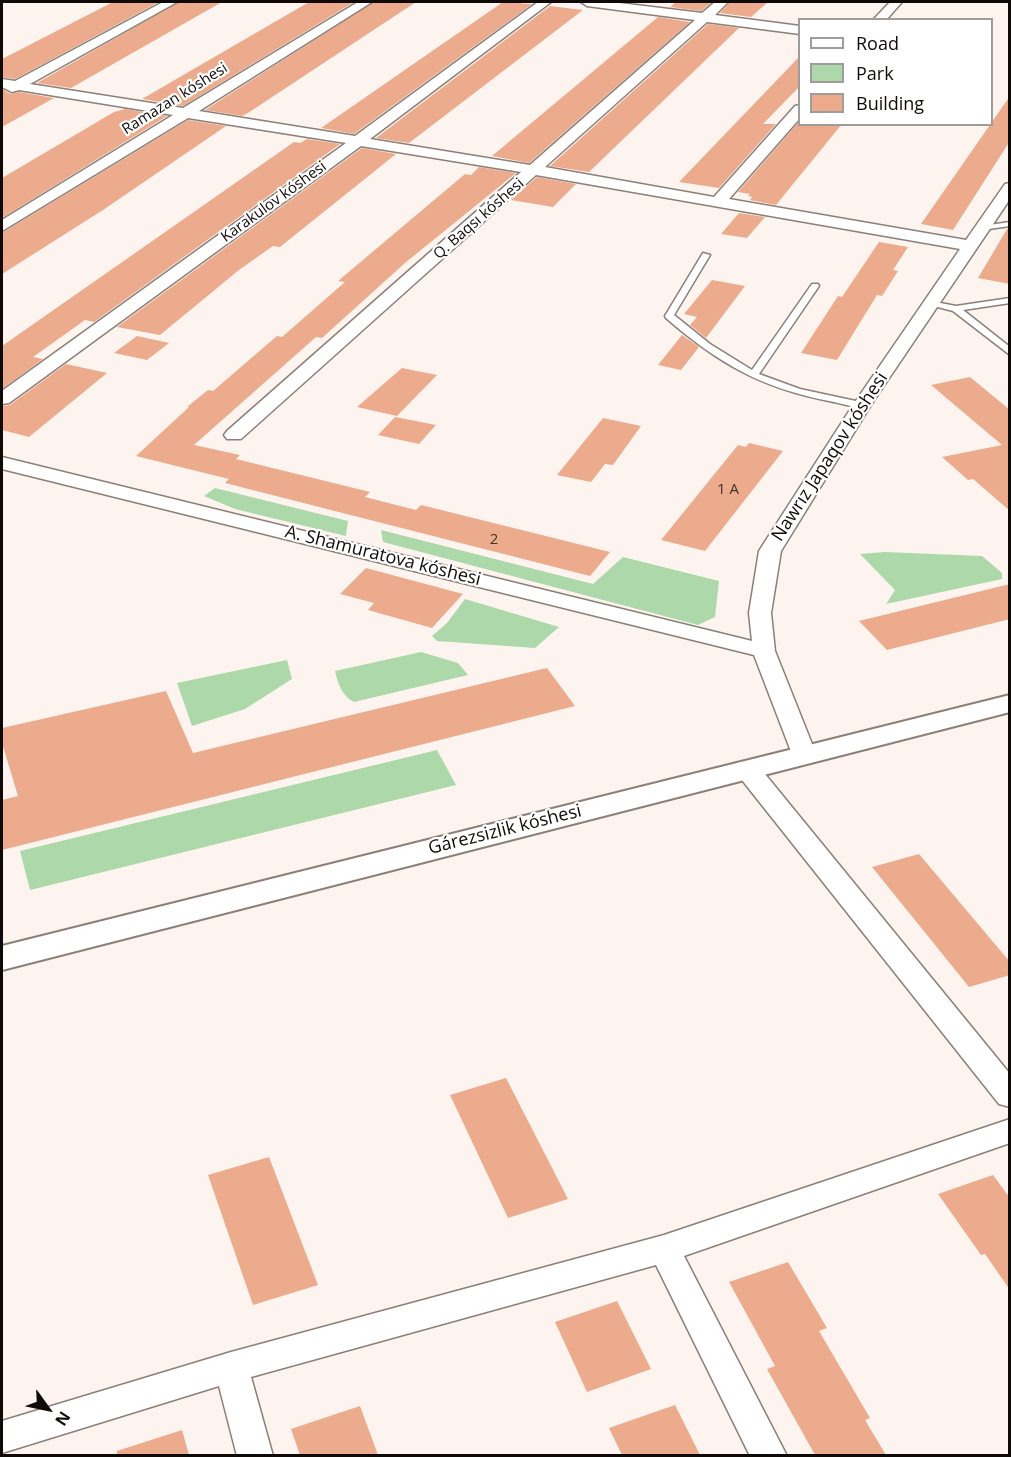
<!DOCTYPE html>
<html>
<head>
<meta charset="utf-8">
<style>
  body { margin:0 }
  #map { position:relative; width:1011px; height:1457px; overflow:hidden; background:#fdf4f0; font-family:"Open Sans",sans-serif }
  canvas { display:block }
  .frame { position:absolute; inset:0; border:3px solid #0f0a08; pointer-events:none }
  .legend { position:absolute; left:798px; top:18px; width:195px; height:108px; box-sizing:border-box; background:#fff; border:2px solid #9f9d9c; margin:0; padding:8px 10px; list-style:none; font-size:18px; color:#0f0a08 }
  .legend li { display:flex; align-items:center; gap:12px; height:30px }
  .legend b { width:30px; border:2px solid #9f9d9c }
  .north { position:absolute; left:18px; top:1379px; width:60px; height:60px; -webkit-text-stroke:4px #fff; paint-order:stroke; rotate:123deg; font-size:16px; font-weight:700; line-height:24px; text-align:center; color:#0f0a08 }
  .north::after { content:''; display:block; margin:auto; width:21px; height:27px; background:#0f0a08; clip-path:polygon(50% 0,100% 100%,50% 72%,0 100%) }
</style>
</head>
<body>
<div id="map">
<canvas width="1011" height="1457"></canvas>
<div class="frame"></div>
<ul class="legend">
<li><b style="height:8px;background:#fff"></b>Road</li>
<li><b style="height:16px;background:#acd8aa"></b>Park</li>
<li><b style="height:16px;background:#ecab8c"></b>Building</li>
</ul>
<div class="north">N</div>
</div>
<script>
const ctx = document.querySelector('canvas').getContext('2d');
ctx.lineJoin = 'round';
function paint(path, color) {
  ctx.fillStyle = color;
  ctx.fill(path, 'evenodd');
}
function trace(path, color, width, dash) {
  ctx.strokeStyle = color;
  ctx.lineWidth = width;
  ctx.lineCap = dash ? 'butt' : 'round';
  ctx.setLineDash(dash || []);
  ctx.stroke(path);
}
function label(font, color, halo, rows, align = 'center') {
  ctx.font = font + ' "Open Sans",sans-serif';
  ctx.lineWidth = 4.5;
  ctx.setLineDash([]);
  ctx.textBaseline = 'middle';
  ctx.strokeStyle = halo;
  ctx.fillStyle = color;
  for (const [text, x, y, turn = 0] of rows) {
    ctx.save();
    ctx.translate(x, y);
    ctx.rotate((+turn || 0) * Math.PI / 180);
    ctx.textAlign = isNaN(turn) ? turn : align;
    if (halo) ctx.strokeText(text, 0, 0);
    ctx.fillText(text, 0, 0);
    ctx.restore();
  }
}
const green = new Path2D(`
  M215,488L348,521L346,536L235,509L204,496Z
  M381,530L593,584L623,557L719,581L715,617L698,625L383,542Z
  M885,552L982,556L1002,573V579L886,604L895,590L860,554Z
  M465,599L559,627L535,648L437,641L432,636L447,623Z
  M421,652L458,663L468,675L354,702C342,696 338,684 335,671Z
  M287,660L292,679L245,709L192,726L177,683Z
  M437,750L456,785L30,890L20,851Z`);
const building = new Path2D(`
  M113,2H159L15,79L2,77V59Z
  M179,2H222L71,88L37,83Z
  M309,2H354L183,106L142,99Z
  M374,2H416L248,113L242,116L205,110Z
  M503,2L532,4L354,134L321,128Z
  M676,2H712L701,11L670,7Z
  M730,2H768L751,17L720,13Z
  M550,6L583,10L409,143L376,138Z
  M658,17L690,22L529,163L492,156Z
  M708,24L739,28L589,172L550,166Z
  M800,56V86L763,124H776L719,188L679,182Z
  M2,89L11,94L19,92L54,98L2,127Z
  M1010,96V141L953,230L921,224Z
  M125,109L167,116L2,218V178L114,112Z
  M188,120L226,126L103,210L2,274V233Z
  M797,124H842L776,205L750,200L752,197L748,196L750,194L738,192Z
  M307,139L340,144L94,322L85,320L33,357L43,359L2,389V346L294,142L300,143Z
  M362,148L396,154L280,247L273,246L239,270L160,335L117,327Z
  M479,167L516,173L405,263L322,338L316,337L194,445L240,455L236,459L370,492L365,497L416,510L421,505L610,552L590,576L225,483L229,479L136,456L189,407H187L208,390L213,391L277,336L282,337L345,282L338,281L465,174L471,175Z
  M537,177L576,184L553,207L511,200Z
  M739,213L765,217L747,238L721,234Z
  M1010,228V284L978,278L1007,229Z
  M879,242L908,247L893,270L898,271L882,296L877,295L837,360L801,353L838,296L842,297Z
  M712,280L745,286L706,338L690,325L697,317L684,314Z
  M682,335L699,347L681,370L658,365Z
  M137,336L169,343L147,360L114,353Z
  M66,364L107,373L29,437L2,430V406L10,405Z
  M402,368L437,375L397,416L357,407Z
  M970,377L1010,410V511L973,479L968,480L942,457L1002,445L931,385Z
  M395,417L436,425L419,444L378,435Z
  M603,418L641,426L613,465L605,464L591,482L557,475Z
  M749,443L783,451L705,551L661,540L738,445L746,447Z
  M366,568L463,594L432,628L368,610L374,603L340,594Z
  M1010,584V619L887,650L859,621Z
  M547,668L575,706L2,850V800L18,796L2,743V728L166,691L193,753Z
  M919,854L1010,962V975L969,987L872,867Z
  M506,1078L568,1199L508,1218L450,1095Z
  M269,1157L318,1285L253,1305L208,1175Z
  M993,1175L1010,1198V1290L985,1254L981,1255L938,1194Z
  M788,1262L827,1328L819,1331L870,1418L865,1420L886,1455H815L767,1369L775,1366L729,1282Z
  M617,1301L651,1369L587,1392L555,1322Z
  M675,1405L700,1455H622L609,1428Z
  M360,1406L378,1455H300L291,1429Z
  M182,1430L189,1455H117V1451Z`);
const service = new Path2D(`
  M1010,222V226L982,230L978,228L982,226Z
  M703,253L710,255L674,315L710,344L752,370L812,284H818L819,286L759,374L800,389L865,403V407C854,408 840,403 829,401C761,388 718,363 666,318L665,316Z
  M1010,298V303L963,310L1010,347V355L953,311L926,304L930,301L956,306Z`);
const minor = new Path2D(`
  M163,2H177L30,84L183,108L358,2H372L199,111L355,136L538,2H551L370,139L530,165L695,20L587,6L581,2H611L702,13L715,2H728L715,15L800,26V34L707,22L545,167L714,197L795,106L800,105V118L729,199L966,240L1005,184L1010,183V199L871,405L781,551L771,613L775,651L816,754L813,759L804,762L795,759L792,754L754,655L2,469V457L752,641L749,613L759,551L853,405L960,249L536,175L241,439H227L224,435L227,431L521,172L361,146L9,403L2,404V391L346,143L188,118L2,231V220L173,115L19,90L12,92L2,87V79L15,81Z
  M890,2H902L886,20H873Z
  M747,761L756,763L1010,1074V1107L999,1104L738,775L735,769L738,763Z
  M1010,1119V1143L684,1256L787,1456H750L656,1265L251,1377L273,1456H237L219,1386L2,1453V1421L231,1352L664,1235Z`);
const tertiary = new Path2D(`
  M1010,695V712L2,970V946Z`);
const farStreetnames = [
  ["Ramazan kóshesi",175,99,-32],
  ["Karakulov kóshesi",274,202,-36],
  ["Q. Baqsı kóshesi",479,219,-41]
];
const numberNames = [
  ["1 А",728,490],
  ["2",494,540]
];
const streetNames = [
  ["Nawrız Japaqov kóshesi",830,457,-57],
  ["A. Shamuratova kóshesi",383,556,14],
  ["Gárezsizlik kóshesi",505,830,-14]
];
paint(green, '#acd8aa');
paint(building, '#ecab8c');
trace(service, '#8c7f78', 3);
trace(minor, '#8c7f78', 3);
trace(tertiary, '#8c7f78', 4);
paint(service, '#fff');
paint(minor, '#fff');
paint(tertiary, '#fff');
label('15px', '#0f0a08', '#fff', farStreetnames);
label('15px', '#463229', null, numberNames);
label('18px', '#0f0a08', '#fff', streetNames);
</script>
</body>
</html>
